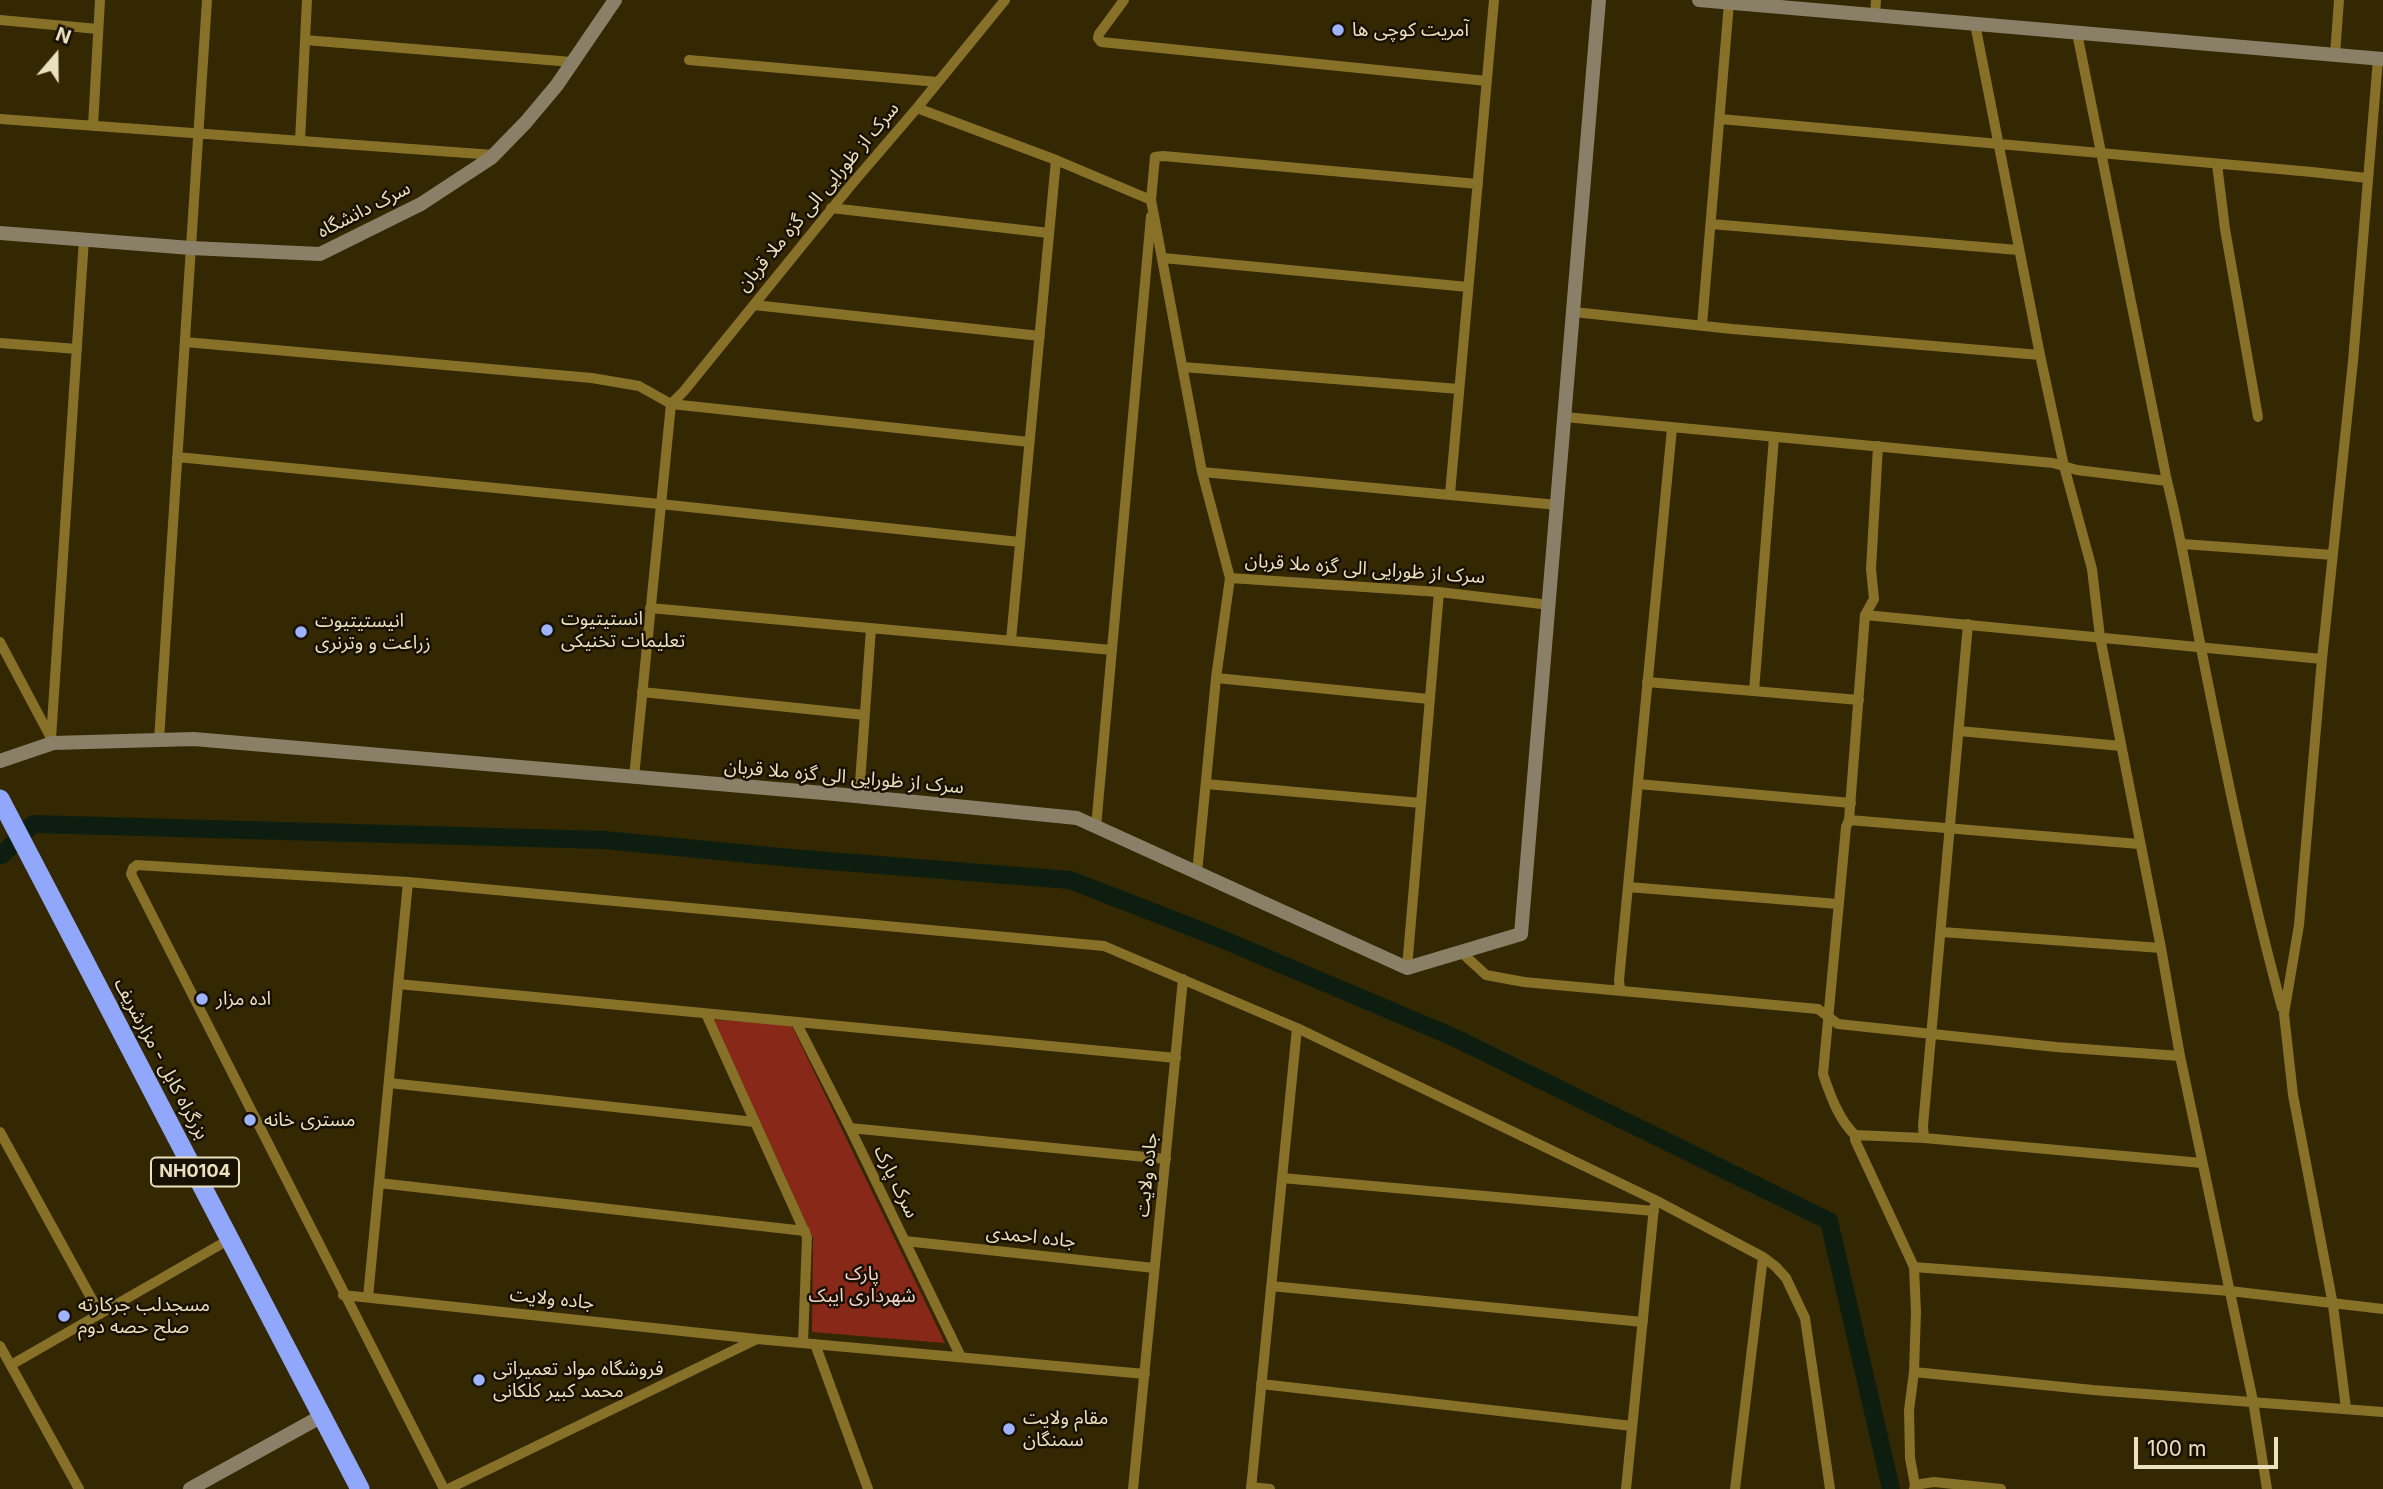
<!DOCTYPE html>
<html>
<head>
<meta charset="utf-8">
<style>
  body { margin:0 }
  #map { position:relative; width:2383px; height:1489px; overflow:hidden; background:#332801; font-family:Inter,sans-serif }
  canvas { display:block }
  .north { position:absolute; left:21px; top:21px; width:70px; height:70px; -webkit-text-stroke:5px #181100; paint-order:stroke; rotate:20deg; font-size:19px; font-weight:700; line-height:28px; text-align:center; color:#ece1be }
  .north::after { content:''; display:block; margin:auto; width:24px; height:32px; background:#ece1be; clip-path:polygon(50% 0,100% 100%,50% 72%,0 100%) }
  .scale { position:absolute; left:2134px; top:1437px; width:144px; height:32px; box-sizing:border-box; border:4px solid #ece1be; border-top:0; padding-left:9px; font-size:21px; line-height:24px; white-space:nowrap; color:#ece1be; -webkit-text-stroke:5px #181100; paint-order:stroke }
</style>
</head>
<body>
<div id="map">
<canvas width="2383" height="1489"></canvas>
<div class="north">N</div>
<div class="scale">100 m</div>
</div>
<script>
const ctx = document.querySelector('canvas').getContext('2d');
ctx.lineJoin = 'round';
function paint(path, color) {
  ctx.fillStyle = color;
  ctx.fill(path, 'evenodd');
}
function trace(path, color, width, dash) {
  ctx.strokeStyle = color;
  ctx.lineWidth = width;
  ctx.lineCap = dash ? 'butt' : 'round';
  ctx.setLineDash(dash || []);
  ctx.stroke(path);
}
function label(font, color, halo, rows, align = 'center') {
  ctx.font = font + ' Inter,"Noto Sans Arabic",sans-serif';
  ctx.lineWidth = 5;
  ctx.setLineDash([]);
  ctx.textBaseline = 'middle';
  ctx.strokeStyle = halo;
  ctx.fillStyle = color;
  for (const [text, x, y, turn = 0] of rows) {
    ctx.save();
    ctx.translate(x, y);
    ctx.rotate((+turn || 0) * Math.PI / 180);
    ctx.textAlign = isNaN(turn) ? turn : align;
    if (halo) ctx.strokeText(text, 0, 0);
    ctx.fillText(text, 0, 0);
    ctx.restore();
  }
}
const green = new Path2D(`
  M714,1020L791,1024L945,1343L812,1332L813,1238Z`);
const river = new Path2D(`
  M0,855H2L33,824L604,840L791,858L1070,880L1217,937L1453,1037L1829,1221L1891,1489`);
const street = new Path2D(`
  M1124,0L1099,34L1098,38L1101,42L1487,81
  M1875,15L1876,0
  M0,20L98,29
  M1975,24L2040,355L2064,466L2092,569L2100,637L2161,948L2180,1056L2253,1401L2267,1489
  M2077,33L2167,481C2181,536 2190,592 2201,648C2225,769 2250,890 2282,1008
  M305,40L572,62
  M2335,55L2339,0
  M689,60L938,82
  M917,108L1056,160L1151,200L1202,472L1230,578L1439,592L1550,605
  M0,119L494,155
  M1720,119L2312,172L2367,178
  M93,126L100,0
  M300,141L307,0
  M2217,164L2225,229L2258,417
  M1151,200L1155,157L1163,156L1478,184
  M831,208L1049,233
  M1711,224L2018,250
  M1163,258L1468,287
  M754,305L1040,336
  M1574,312L1732,329L2040,355
  M1702,325L1729,3
  M185,342L592,378L639,386L671,404L1029,442
  M0,343L77,349
  M1183,367L1459,389
  M1565,417L2053,463L2077,470L2167,481
  M1878,446L1871,569L1874,599L1865,615L1849,820L1846,827L1823,1074C1830,1095 1839,1120 1855,1135L1924,1138L2202,1163
  M177,457L660,504L1020,542
  M1202,472L1558,505
  M1450,494L1494,0
  M2183,544L2333,555
  M650,608L1112,650
  M1865,615L2322,659
  M1011,640L1056,160
  M0,642L51,738
  M1216,678L1429,699
  M1647,682L1859,700
  M1754,691L1774,437
  M642,692L865,715
  M1959,731L2121,746
  M51,739L84,239
  M159,740L207,0
  M634,777L671,404L684,391L851,185L917,108L1005,0
  M1206,784L1421,803
  M1638,784L1851,803
  M859,797L871,628
  M1849,820L2139,844
  M1096,827L1151,216
  M1197,873L1216,678L1230,578
  M1628,887L1838,904
  M1942,932L2161,948
  M1461,952L1486,975L1524,982L1818,1009L1838,1024L2056,1047L2180,1056
  M1407,968L1439,592
  M398,984L1176,1058
  M1620,989L1619,980L1672,428
  M706,1014L807,1237L803,1343
  M796,1022L850,1128L961,1357
  M389,1083L755,1122
  M850,1128L1166,1159
  M0,1132L100,1314
  M1855,1135V1140L1914,1267L1916,1312L1914,1372L1909,1410L1910,1458L1915,1485L1914,1489
  M1924,1138L1923,1126L1968,624
  M1282,1178L1654,1211
  M379,1183L805,1231
  M905,1241L1154,1268
  M1763,1257L1775,1266L1786,1278L1805,1318L1830,1489
  M1914,1267L2230,1291L2383,1309
  M1271,1286L1643,1322
  M343,1295L757,1339
  M368,1297L408,882
  M815,1344L868,1489
  M0,1346L79,1489
  M11,1365L230,1239
  M1914,1372L2093,1390L2383,1412
  M1261,1384L1632,1426
  M2346,1408L2333,1305L2293,1095L2284,1014L2299,925L2322,659L2353,361L2378,59
  M1915,1485L1934,1482L2001,1489
  M1251,1487L1270,1489
  M444,1489L131,874L133,868L137,865L408,882L1104,946L1297,1028L1655,1200L1763,1257L1735,1489
  M448,1489L757,1339L1145,1374
  M1133,1489L1183,979
  M1251,1489L1297,1028
  M1626,1489L1654,1207`);
const secondary = new Path2D(`
  M1699,0L2383,59
  M0,233L191,248L320,254L421,204L491,158L526,122L557,85L615,0
  M0,761L53,743L194,739L835,794L1077,818L1407,968L1521,934L1599,0
  M190,1489L322,1416`);
const highway = new Path2D(`
  M0,799L360,1489`);
const markers = [
  [1338,30,7,"#9eb3fd"],
  [547,630,7,"#9eb3fd"],
  [301,632,7,"#9eb3fd"],
  [202,999,7,"#9eb3fd"],
  [250,1120,7,"#9eb3fd"],
  [64,1316,7,"#9eb3fd"],
  [479,1380,7,"#9eb3fd"],
  [1009,1429,7,"#9eb3fd"]
];
const shields = [
  [195,1172,88]
];
const shieldNames = [
  ["NH0104",195,1172]
];
const poiNames = [
  ["آمریت کوچی ها",1352,30],
  ["انستیتیوت",561,619],
  ["تعلیمات تخنیکی",561,641],
  ["انیستیتیوت",315,621],
  ["زراعت و وترنری",315,643],
  ["اده مزار",216,999],
  ["مستری خانه",264,1120],
  ["مسجدلب جرکارته",78,1305],
  ["صلح حصه دوم",78,1327],
  ["فروشگاه مواد تعمیراتی",493,1369],
  ["محمد کبیر کلکانی",493,1391],
  ["مقام ولایت",1023,1418],
  ["سمنگان",1023,1440]
];
const streetNames = [
  ["سرک از ظورایی الی گزه ملا قربان",818,197,-50],
  ["سرک دانشگاه",364,210,-27],
  ["سرک از ظورایی الی گزه ملا قربان",1365,569,4],
  ["سرک از ظورایی الی گزه ملا قربان",844,777,5],
  ["بزرگراه کابل - مزارشریف",161,1059,62],
  ["جاده ولایت",1147,1175,-84],
  ["سرک پارک",896,1182,64],
  ["جاده احمدی",1031,1237,6],
  ["جاده ولایت",552,1299,6]
];
const parkNames = [
  ["پارک",862,1274],
  ["شهرداری ایبک",862,1296]
];
paint(green, '#882819');
trace(river, '#0d1e11', 18);
trace(street, '#877028', 10);
trace(secondary, '#8a8068', 14);
trace(highway, '#90a7fc', 19);
for (const [x, y, r, color] of markers) {
  const dot = new Path2D();
  dot.arc(x, y, r, 0, 2 * Math.PI);
  ctx.fillStyle = color;
  ctx.fill(dot);
  trace(dot, '#181100', 2.5);
}
for (const [x, y, w] of shields) {
  const box = new Path2D();
  box.roundRect(x - w / 2, y - 14.5, w, 29, 5);
  ctx.fillStyle = '#181100';
  ctx.fill(box);
  trace(box, '#ece1be', 2);
}
label('bold 18px', '#ece1be', null, shieldNames);
label('19px', '#ece1be', '#181100', poiNames, 'left');
label('19px', '#ece1be', '#181100', streetNames);
label('19px', '#f7d5ce', '#181100', parkNames);
</script>
</body>
</html>
